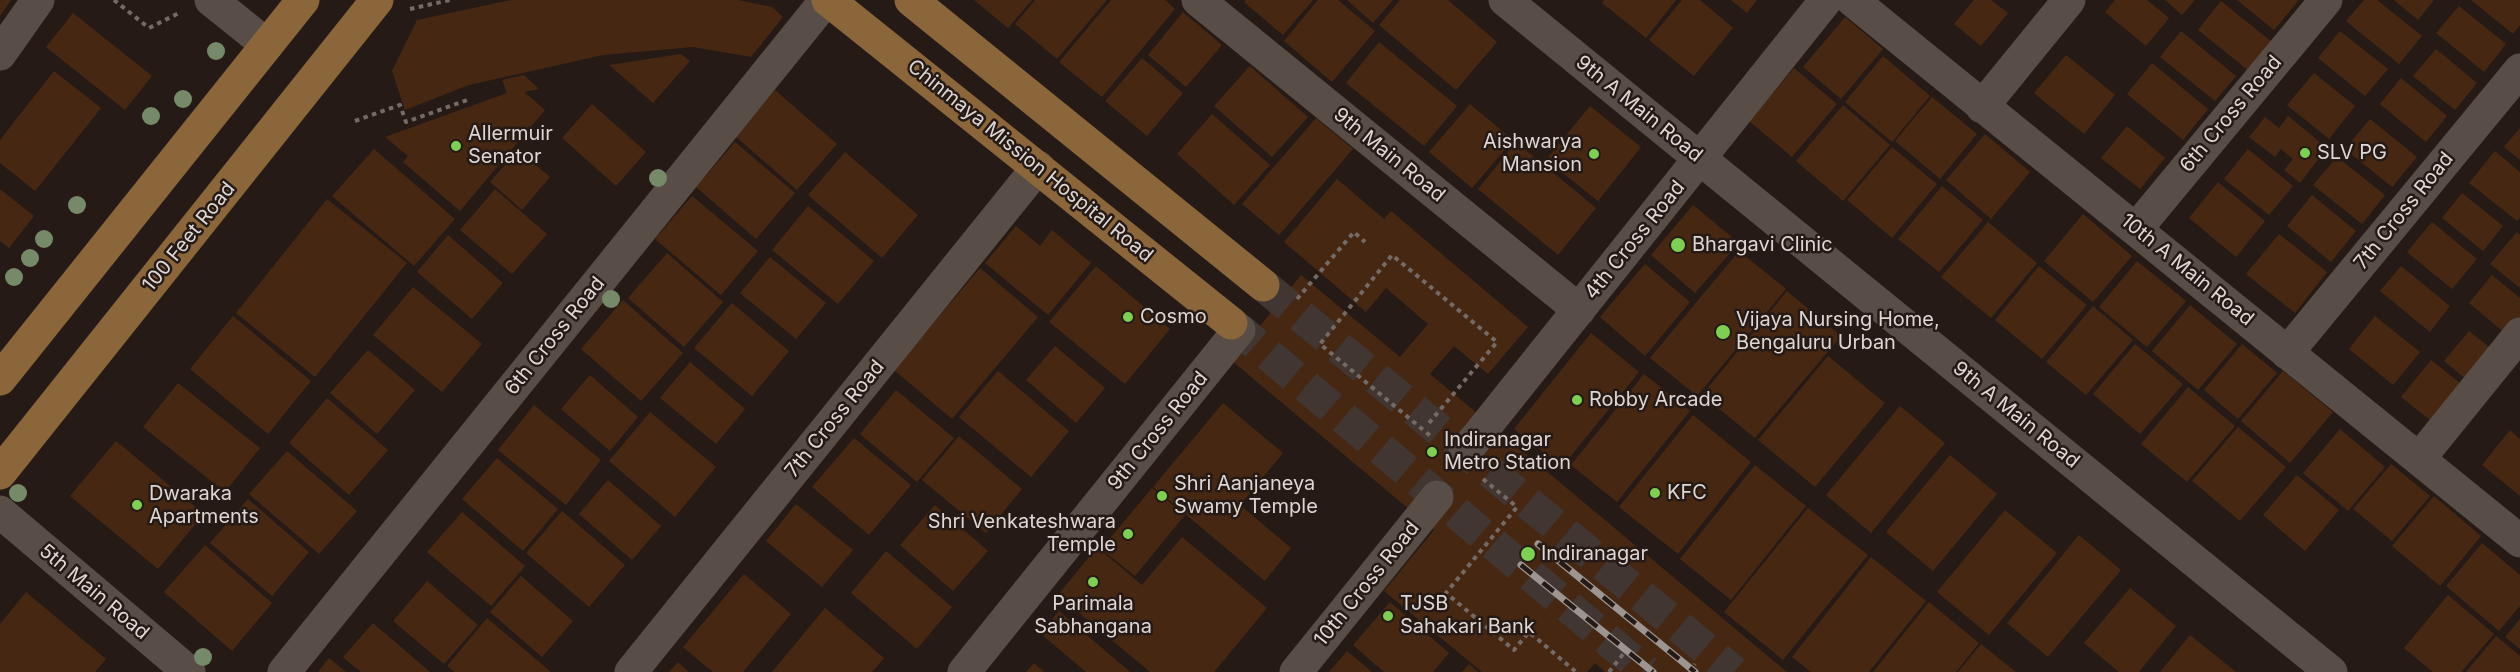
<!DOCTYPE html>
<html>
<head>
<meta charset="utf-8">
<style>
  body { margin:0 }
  canvas { display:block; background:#251a15 }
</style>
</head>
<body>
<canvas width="2520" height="672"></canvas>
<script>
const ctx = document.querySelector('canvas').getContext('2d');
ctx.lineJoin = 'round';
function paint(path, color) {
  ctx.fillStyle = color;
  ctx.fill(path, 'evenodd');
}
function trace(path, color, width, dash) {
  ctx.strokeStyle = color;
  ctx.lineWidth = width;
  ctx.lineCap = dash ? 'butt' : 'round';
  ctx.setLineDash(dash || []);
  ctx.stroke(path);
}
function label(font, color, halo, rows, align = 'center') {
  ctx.font = font + ' Inter,sans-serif';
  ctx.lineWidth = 5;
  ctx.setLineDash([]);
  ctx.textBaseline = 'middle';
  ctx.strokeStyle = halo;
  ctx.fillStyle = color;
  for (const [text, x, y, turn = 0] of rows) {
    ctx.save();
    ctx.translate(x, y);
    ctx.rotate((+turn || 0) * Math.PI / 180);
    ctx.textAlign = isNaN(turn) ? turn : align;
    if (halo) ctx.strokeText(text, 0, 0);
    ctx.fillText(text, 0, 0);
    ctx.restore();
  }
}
const building = new Path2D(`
  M0,0H11L0,16Z
  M511,0H738L772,7L783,17L751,57L693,47L603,55L469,85L405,110L392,71L417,20Z
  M974,0H1032L1008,28Z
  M1035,0H1107L1057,59L1015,24Z
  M1111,0H1165L1175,9L1102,97L1059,62Z
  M1246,0H1313L1283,35L1244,2Z
  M1318,0H1338L1375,31L1332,82L1284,41Z
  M1347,0H1393L1373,23Z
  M1400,0H1448L1497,42L1456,90L1379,25Z
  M1604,0H1676L1646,38L1602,3Z
  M1682,0H1700L1733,28L1694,76L1649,40Z
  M1731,0H1757L1747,13Z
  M1974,0H1991L2008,13L1981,46L1954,24Z
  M2115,0H2147L2169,18L2146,46L2105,12Z
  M2165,0H2195L2182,15Z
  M2237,0H2299L2274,30Z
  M2364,0H2377L2422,36L2399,64L2346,21Z
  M2394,0H2434L2418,20Z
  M2471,0H2520V25L2513,34Z
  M2221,1L2272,42L2249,71L2198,30Z
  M2459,6L2506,44L2484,72L2436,33Z
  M1183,12L1222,45L1186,87L1148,55Z
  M73,13L152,76L125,110L46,47Z
  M1845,17L1883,49L1841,99L1803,67Z
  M2181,31L2236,76L2215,101L2160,57Z
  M2340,31L2388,69L2365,96L2318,58Z
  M1379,42L1457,106L1424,146L1346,83Z
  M2436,49L2477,83L2455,110L2413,76Z
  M681,54L690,61L653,103L609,65Z
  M2066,55L2115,95L2084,134L2034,93Z
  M1883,56L1930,96L1892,142L1845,102Z
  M1142,58L1183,93L1147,136L1105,101Z
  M2152,63L2208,109L2183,140L2127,94Z
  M1250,66L1308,117L1272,157L1214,106Z
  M1794,68L1837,104L1792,157L1749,121Z
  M54,71L101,108L35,191L0,163V140Z
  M2314,73L2355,106L2329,139L2287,105Z
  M524,75L539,89L524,92L545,110L460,211L403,162L408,156L385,137L507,93L502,80Z
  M2401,78L2447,116L2426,142L2380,104Z
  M775,90L837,144L797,190L735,136Z
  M1932,97L1977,134L1940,179L1895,141Z
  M592,104L646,152L616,186L562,138Z
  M1470,104L1513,140L1472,188L1429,152Z
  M1843,105L1890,145L1843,201L1796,161Z
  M1590,106L1641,147L1598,201L1546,160Z
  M1212,114L1270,165L1234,205L1177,154Z
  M2288,116L2327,148L2300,183L2284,170L2293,159L2281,149L2275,157L2249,137L2265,117L2279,128Z
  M1316,118L1353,149L1279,235L1242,204Z
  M2370,119L2417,157L2392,187L2345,149Z
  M2127,126L2165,158L2140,189L2101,158Z
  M2520,128V160L2504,147Z
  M1985,134L2030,172L1991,219L1946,180Z
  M735,142L795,193L756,239L696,187Z
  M1516,142L1596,208L1558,255L1478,189Z
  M1892,147L1937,184L1892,238L1847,200Z
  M374,149L455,219L414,266L332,196Z
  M2248,149L2293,186L2269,215L2224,179Z
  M518,150L550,177L522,210L490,182Z
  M2495,151L2520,172V218L2517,221L2469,183Z
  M845,152L918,215L882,258L808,195Z
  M2337,157L2385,195L2362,224L2313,185Z
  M1337,179L1384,219L1391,211L1528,327L1488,374L1454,346L1430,374L1787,672H1605L1595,663L1587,672H1482L1384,591L1434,530L1232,361L1301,275L1400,357L1428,324L1386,288L1366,312L1284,242Z
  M2218,182L2265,221L2236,257L2189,218Z
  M1942,186L1983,220L1939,272L1898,239Z
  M0,189L34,216L9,248L0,241Z
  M495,189L547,234L512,274L460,230Z
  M2462,193L2503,226L2483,251L2442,218Z
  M2312,195L2356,231L2331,262L2287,226Z
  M692,196L758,251L721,295L655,239Z
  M327,199L407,263L315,377L236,313Z
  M1693,205L1739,243L1695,293L1651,255Z
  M808,206L874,261L838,304L772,250Z
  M2083,214L2132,256L2093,302L2044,261Z
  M1988,222L2037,263L1991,318L1941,277Z
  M2432,222L2477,259L2452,289L2407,252Z
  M1016,226L1040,246L1052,230L1091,263L1048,315L985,263Z
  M2517,232L2520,235V288L2490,264Z
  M2279,234L2327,272L2295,313L2246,274Z
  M448,235L503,283L472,319L417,272Z
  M1739,251L1786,289L1697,396L1650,358Z
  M667,253L723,302L684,347L628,298Z
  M770,257L826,303L796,339L740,293Z
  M2137,261L2186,301L2147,347L2099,307Z
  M1645,264L1690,302L1645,356L1600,317Z
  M1096,266L1170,329L1125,384L1049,322Z
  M2039,266L2087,305L2042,359L1995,320Z
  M2401,266L2450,306L2430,332L2380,291Z
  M980,268L1038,317L952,419L894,370Z
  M2492,275L2520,298V317L2506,334L2469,303Z
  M413,287L482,344L442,392L373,335Z
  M1787,291L1841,336L1755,438L1702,395Z
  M623,300L683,353L641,401L581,349Z
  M732,303L789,351L752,396L694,348Z
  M2190,305L2237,344L2198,390L2152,351Z
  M2093,306L2133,340L2086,395L2046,362Z
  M233,316L311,381L268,434L190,369Z
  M2375,316L2420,352L2393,385L2349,349Z
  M2469,331L2493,350L2468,381L2444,361Z
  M1591,333L1639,372L1562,467L1514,429Z
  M2135,344L2183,384L2140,434L2093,394Z
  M2242,344L2277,373L2238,419L2204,390Z
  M1055,346L1105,388L1076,423L1026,380Z
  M368,350L415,390L377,434L330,393Z
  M1828,356L1885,403L1815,487L1758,440Z
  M2431,360L2465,387L2435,424L2401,397Z
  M690,362L745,409L716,444L660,398Z
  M998,371L1069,431L1031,477L959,417Z
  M2283,371L2333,412L2290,463L2241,421Z
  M1644,374L1690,411L1617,502L1571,465Z
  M590,375L638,417L610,451L561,409Z
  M178,383L260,448L225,492L143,427Z
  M2188,387L2235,426L2187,482L2141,444Z
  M896,390L954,438L917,482L860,434Z
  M327,398L388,450L349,495L289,443Z
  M1223,403L1283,453L1240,505L1291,548L1265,581L1153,487Z
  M534,405L601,460L566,505L498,450Z
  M1900,406L1945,443L1871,533L1826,495Z
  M650,412L716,467L675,517L609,461Z
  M1693,415L1751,462L1678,554L1619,507Z
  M2238,427L2286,467L2240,521L2192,481Z
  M2340,429L2385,467L2348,511L2303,473Z
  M2510,430L2520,439V496L2482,465Z
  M959,436L1022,489L986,533L922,480Z
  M854,438L911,485L869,535L812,487Z
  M116,441L204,514L158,569L70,496Z
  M287,451L357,511L319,554L249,494Z
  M1950,455L1997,494L1933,571L1886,532Z
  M497,458L558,509L523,551L462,499Z
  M2391,464L2430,496L2392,541L2353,509Z
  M1755,465L1806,506L1731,600L1680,559Z
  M2297,475L2339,510L2305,551L2263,515Z
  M608,480L661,526L632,560L579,514Z
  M1152,488L1185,515L1135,576L1101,549Z
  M2434,496L2481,536L2440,586L2392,546Z
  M248,499L309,552L272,596L210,543Z
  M796,504L853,550L822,587L766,541Z
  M935,505L988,551L953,591L900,545Z
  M1808,508L1868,555L1783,660L1724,612Z
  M2005,510L2057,553L1989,635L1937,592Z
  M562,511L625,565L589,607L526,553Z
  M462,512L525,566L491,606L427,552Z
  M2079,535L2121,570L2048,657L2007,623Z
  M1182,537L1267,608L1214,672H1150L1058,595L1097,547L1142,585Z
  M2482,543L2520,575V606L2499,631L2446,586Z
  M205,545L272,603L232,651L164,592Z
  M886,551L952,607L917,649L851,593Z
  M1871,557L1926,601L1869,672H1811L1792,657Z
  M744,574L791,614L743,672H713L683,647Z
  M521,576L573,621L542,657L490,612Z
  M427,581L478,625L444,664L393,621Z
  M2130,588L2176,626L2139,672H2119L2084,643Z
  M26,592L106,659L95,672H0V624Z
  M2448,595L2494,634L2461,672H2433L2404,648Z
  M1390,602L1449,653L1433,672H1384L1353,645Z
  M1929,602L1979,643L1956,672H1873Z
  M825,608L884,658L872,672H772Z
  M1059,611L1130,672H1086L1040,633Z
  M487,618L551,672H455L447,666Z
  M2520,619V649L2505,637Z
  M373,623L430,672H361L343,657Z
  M2190,635L2236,672H2160Z
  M2496,636L2520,656V672H2466Z
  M1981,644L2016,672H1958Z
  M1347,651L1372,672H1329Z
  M329,658L346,672H318Z
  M678,662L689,672H669Z
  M1034,663L1044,672H1026Z
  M1469,664L1478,672H1462Z`);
const majorTunnel = new Path2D(`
  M1263,285L1734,672
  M1231,323L1646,672`);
const path = new Path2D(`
  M114,0L149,28L181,12
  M410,9L450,0
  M355,121L400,105L406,122L470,99
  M1297,299L1354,232L1365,242
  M1429,423L1497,342L1392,255L1320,344L1433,438
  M1483,479L1517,507L1446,593L1514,650L1529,632L1576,672
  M1609,672L1624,653
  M1689,672L1695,664`);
const minor = new Path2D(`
  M211,0L267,45
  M1198,0L1579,310
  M1505,0L2331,672
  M1852,0L2520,541
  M0,54L38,0
  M1982,107L2069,0
  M2137,228L2326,0
  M2287,353L2520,70
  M1465,452L1826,0
  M2419,459L2520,334
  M0,512L189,672
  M284,672L826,0
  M631,672L1038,167
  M964,672L1239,330
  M1296,672L1437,497`);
const major = new Path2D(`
  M828,0L1231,323
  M911,0L1263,285
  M0,379L303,0
  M0,473L377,0`);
const rail = new Path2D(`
  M1538,544L1695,672
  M1521,565L1653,672`);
const trees = [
  [216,51],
  [183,99],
  [151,116],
  [658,178],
  [77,205],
  [44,239],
  [30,258],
  [14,277],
  [611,299],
  [18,493],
  [203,657]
];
const markers = [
  [456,146,6,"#7ed053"],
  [2305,153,6,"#7ed053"],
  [1594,154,6,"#7ed053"],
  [1678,245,8,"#7ed053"],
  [1128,317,6,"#7ed053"],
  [1723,332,8,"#7ed053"],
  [1577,400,6,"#7ed053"],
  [1432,452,6,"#7ed053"],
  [1655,493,6,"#7ed053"],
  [1162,496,6,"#7ed053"],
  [137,505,6,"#7ed053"],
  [1128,534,6,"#7ed053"],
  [1528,554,8,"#7ed053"],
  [1093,582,6,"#7ed053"],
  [1388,616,6,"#7ed053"]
];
const streetNames = [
  ["9th A Main Road",1639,109,39],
  ["6th Cross Road",2231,114,-50],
  ["9th Main Road",1389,155,39],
  ["Chinmaya Mission Hospital Road",1030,161,39],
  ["7th Cross Road",2404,211,-51],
  ["100 Feet Road",189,237,-51],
  ["4th Cross Road",1635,240,-51],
  ["10th A Main Road",2187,270,39],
  ["6th Cross Road",555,336,-51],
  ["9th A Main Road",2016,415,39],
  ["7th Cross Road",835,419,-51],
  ["9th Cross Road",1158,431,-51],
  ["10th Cross Road",1367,584,-51],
  ["5th Main Road",94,592,40]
];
const poiNames = [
  ["Allermuir",468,134],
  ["Senator",468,157],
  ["Aishwarya",1582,142,"right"],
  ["Mansion",1582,165,"right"],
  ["SLV PG",2317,153],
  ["Bhargavi Clinic",1692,245],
  ["Cosmo",1140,317],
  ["Vijaya Nursing Home,",1736,320],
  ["Bengaluru Urban",1736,343],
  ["Robby Arcade",1589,400],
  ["Indiranagar",1444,440],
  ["Metro Station",1444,463],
  ["Shri Aanjaneya",1174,484],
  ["Swamy Temple",1174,507],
  ["KFC",1667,493],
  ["Dwaraka",149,494],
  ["Apartments",149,517],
  ["Shri Venkateshwara",1116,522,"right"],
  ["Temple",1116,545,"right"],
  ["Indiranagar",1541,554],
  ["Parimala",1093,604,"center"],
  ["Sabhangana",1093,627,"center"],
  ["TJSB",1400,604],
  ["Sahakari Bank",1400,627]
];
paint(building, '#462712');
trace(majorTunnel, '#413632', 33, [33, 16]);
trace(path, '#746b66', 4, [4.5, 4.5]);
trace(minor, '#594d48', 33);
trace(major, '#8b663b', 33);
trace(rail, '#9d9591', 7);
trace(rail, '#251a15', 4.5, [14]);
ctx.fillStyle = '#768968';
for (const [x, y] of trees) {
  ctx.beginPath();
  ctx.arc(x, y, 9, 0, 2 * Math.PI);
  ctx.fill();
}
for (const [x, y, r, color] of markers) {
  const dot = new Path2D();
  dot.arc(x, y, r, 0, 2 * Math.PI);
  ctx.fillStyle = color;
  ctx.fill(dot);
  trace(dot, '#251a15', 2);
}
label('20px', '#ded7d3', '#251a15', streetNames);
label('20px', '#ded7d3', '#251a15', poiNames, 'left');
</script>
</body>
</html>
